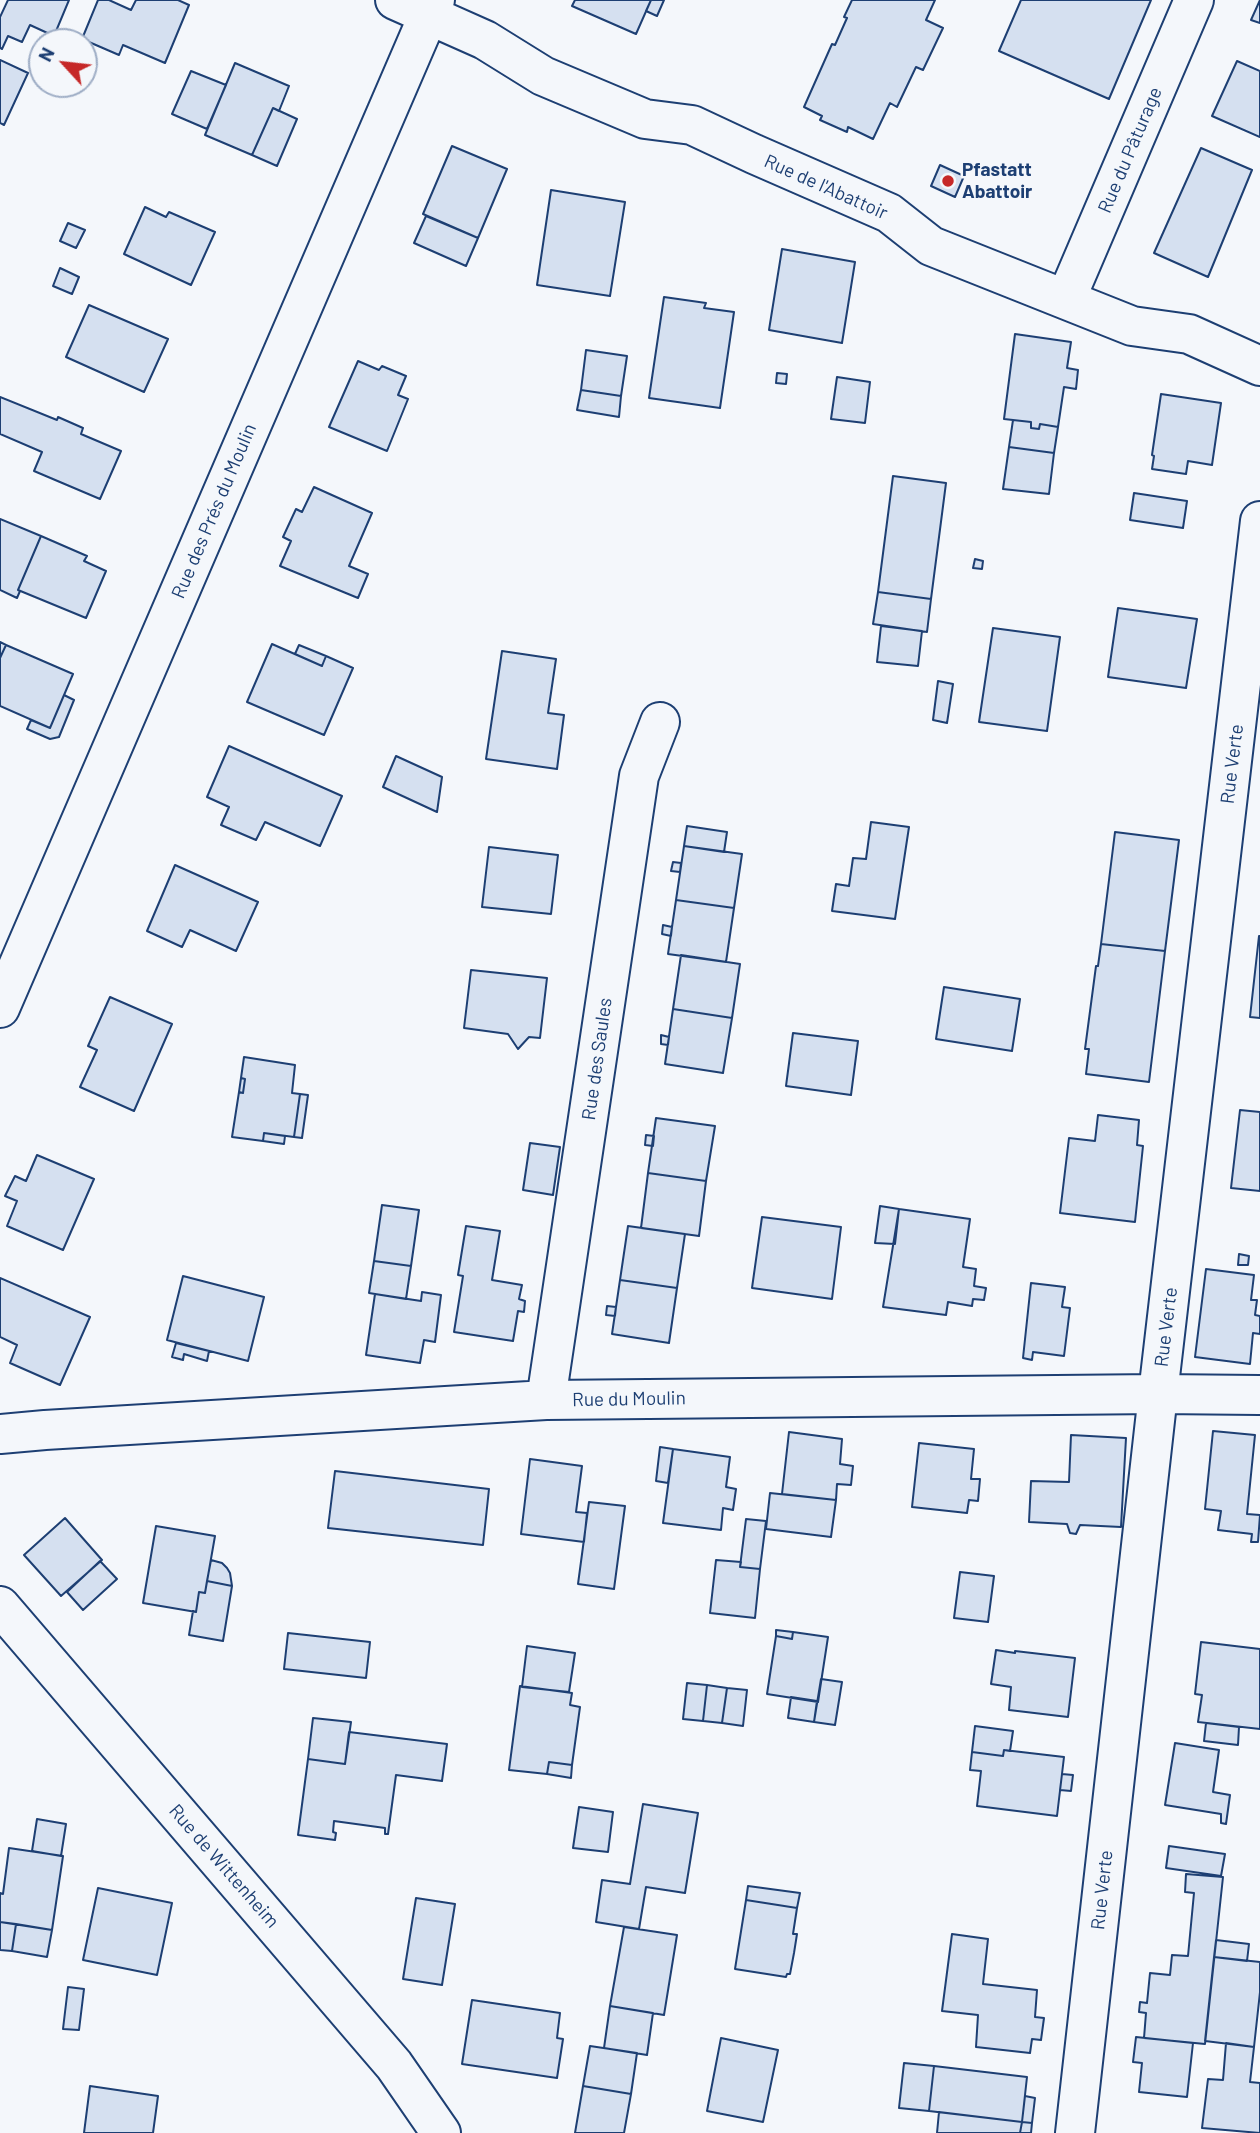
<!DOCTYPE html>
<html>
<head>
<meta charset="utf-8">
<style>
  body { margin:0 }
  #map { position:relative; width:1260px; height:2133px; overflow:hidden; background:#f4f7fb; font-family:Barlow,sans-serif }
  canvas { display:block }
  .north { position:absolute; left:28px; top:28px; width:70px; height:70px; box-sizing:border-box; background:#f4f7fb; border:2px solid #9eadc5; border-radius:50%; rotate:297deg; font-size:19px; font-weight:700; line-height:28px; text-align:center; color:#1d3f73 }
  .north::after { content:''; display:block; margin:auto; width:24px; height:32px; background:#c62828; clip-path:polygon(50% 0,100% 100%,50% 72%,0 100%) }
</style>
</head>
<body>
<div id="map">
<canvas width="1260" height="2133"></canvas>
<div class="north">N</div>
</div>
<script>
const ctx = document.querySelector('canvas').getContext('2d');
ctx.lineJoin = 'round';
function paint(path, color) {
  ctx.fillStyle = color;
  ctx.fill(path, 'evenodd');
}
function trace(path, color, width, dash) {
  ctx.strokeStyle = color;
  ctx.lineWidth = width;
  ctx.lineCap = dash ? 'butt' : 'round';
  ctx.setLineDash(dash || []);
  ctx.stroke(path);
}
function label(font, color, halo, rows, align = 'center') {
  ctx.font = font + ' Barlow,sans-serif';
  ctx.lineWidth = 5;
  ctx.setLineDash([]);
  ctx.textBaseline = 'middle';
  ctx.strokeStyle = halo;
  ctx.fillStyle = color;
  for (const [text, x, y, turn = 0] of rows) {
    ctx.save();
    ctx.translate(x, y);
    ctx.rotate((+turn || 0) * Math.PI / 180);
    ctx.textAlign = isNaN(turn) ? turn : align;
    if (halo) ctx.strokeText(text, 0, 0);
    ctx.fillText(text, 0, 0);
    ctx.restore();
  }
}
const building = new Path2D(`
  M8,0H69L54,36L30,25L22,42L8,36L2,49L0,48V17Z
  M98,0H109L131,10L136,0H178L189,5L165,63L123,45L119,55L82,39Z
  M575,0H651L636,34L572,6Z
  M651,0H664L657,16L646,11Z
  M852,0H935L926,20L943,28L923,70L916,67L897,107L890,103L873,139L848,127L847,132L820,120L822,116L804,107L832,44L835,45L847,18L844,17Z
  M1021,0H1151L1109,99L999,51Z
  M1260,0V23L1251,20Z
  M0,60L28,73L4,125L0,123Z
  M1237,61L1260,71V137L1212,116Z
  M235,63L289,86L279,111L273,108L252,155L205,135Z
  M191,71L226,85L207,129L172,114Z
  M273,108L297,119L277,166L252,155Z
  M452,146L507,169L478,238L423,214Z
  M1201,148L1252,170L1208,277L1154,253Z
  M940,165L964,176L955,197L931,186Z
  M551,190L625,202L610,296L537,285Z
  M145,207L166,217L169,212L215,232L191,285L124,254Z
  M426,216L478,238L466,266L414,243Z
  M68,223L85,230L76,248L60,241Z
  M782,249L855,262L842,343L769,330Z
  M60,268L79,277L72,294L53,286Z
  M664,297L706,303L704,308L734,312L720,408L649,398Z
  M89,305L168,339L144,392L66,357Z
  M1015,334L1071,342L1067,368L1078,370L1076,389L1064,387L1058,427L1040,424L1039,429L1031,428V422L1004,419Z
  M586,350L627,356L621,396L581,390Z
  M358,361L379,370L382,366L406,376L398,395L408,399L387,451L329,427Z
  M777,373L787,374L786,384L776,383Z
  M837,377L870,382L865,423L831,419Z
  M581,390L621,396L619,417L577,410Z
  M1161,394L1221,403L1212,465L1188,461L1186,474L1152,469L1154,456L1152,455Z
  M0,397L57,420L58,417L83,428L81,434L121,451L100,499L34,471L42,452L0,434Z
  M1013,420L1031,422V428L1039,429L1040,424L1058,427L1054,453L1009,447Z
  M1009,447L1054,453L1049,494L1003,489Z
  M893,476L946,483L931,599L878,592Z
  M314,487L372,513L349,566L368,574L358,598L280,566L291,541L283,537L296,509L302,512Z
  M1134,493L1187,501L1183,528L1130,520Z
  M0,519L41,536L18,590L20,591L17,598L0,590Z
  M41,536L87,556L84,561L106,571L86,618L18,590Z
  M975,559L983,561L982,569L973,568Z
  M878,592L931,599L927,632L873,624Z
  M1118,608L1197,619L1186,688L1108,677Z
  M881,626L922,631L918,666L877,662Z
  M993,628L1060,637L1047,731L979,722Z
  M0,642L6,645L0,658Z
  M272,644L322,666L326,656L353,668L324,735L247,702Z
  M6,645L73,674L50,728L0,706V658Z
  M299,645L326,656L322,666L295,654Z
  M502,651L556,659L548,713L564,715L557,769L486,759Z
  M938,681L953,684L947,723L933,720Z
  M64,695L74,700L59,737L50,739L27,729L31,720L50,728Z
  M229,746L342,796L320,846L265,822L256,840L221,825L229,807L207,797Z
  M396,756L442,777L437,812L383,787Z
  M871,822L909,827L895,919L832,911L836,884L849,886L853,858L866,859Z
  M687,826L727,832L724,852L684,846Z
  M1115,832L1179,840L1165,951L1101,944Z
  M684,846L742,854L734,908L676,900Z
  M489,847L558,855L551,914L482,907Z
  M673,862L681,863L680,872L671,871Z
  M175,865L258,902L236,951L190,930L182,947L147,931Z
  M676,900L734,908L726,962L668,954Z
  M663,925L672,927L671,936L662,934Z
  M1259,936H1260V1018L1250,1017Z
  M1101,944L1165,951L1149,1082L1086,1074L1089,1049H1085L1096,966H1098Z
  M681,955L740,964L732,1018L673,1009Z
  M471,970L547,978L540,1038L529,1037L518,1049L508,1034L464,1028Z
  M944,987L1020,999L1012,1051L936,1039Z
  M110,997L172,1024L134,1111L80,1087L97,1050L88,1046Z
  M673,1009L732,1018L723,1073L665,1064Z
  M793,1033L858,1041L851,1095L786,1086Z
  M661,1035L669,1037L668,1045L661,1044Z
  M244,1057L295,1065L292,1093L300,1094L294,1137L264,1133L263,1141L232,1137L239,1092L243,1093L245,1079L241,1078Z
  M241,1078L245,1079L243,1093L239,1092Z
  M300,1094L308,1095L302,1138L294,1137Z
  M1240,1110L1260,1112V1191L1231,1188Z
  M1098,1115L1139,1120L1137,1145L1143,1146L1135,1222L1060,1213L1069,1138L1095,1141Z
  M656,1118L715,1126L706,1181L648,1173Z
  M264,1133L285,1136L284,1144L263,1141Z
  M646,1135L654,1136L653,1146L645,1145Z
  M530,1143L560,1147L553,1195L523,1190Z
  M37,1155L94,1179L63,1250L7,1226L17,1201L5,1196L15,1176L26,1181Z
  M648,1173L706,1181L699,1236L641,1228Z
  M382,1205L419,1210L411,1266L374,1261Z
  M880,1206L899,1209L895,1244L875,1243Z
  M899,1209L970,1219L963,1267L976,1269L974,1286L986,1288L984,1300L973,1299L972,1306L948,1302L946,1315L883,1307Z
  M762,1217L841,1227L832,1299L752,1288Z
  M466,1226L500,1231L492,1280L522,1285L519,1299L525,1301L524,1312L518,1311L513,1341L454,1332L463,1276L458,1275Z
  M628,1226L685,1234L677,1288L620,1280Z
  M1239,1254L1249,1256L1248,1265H1238Z
  M374,1261L411,1266L406,1299L369,1293Z
  M1206,1269L1254,1275L1251,1300H1257L1255,1315L1260,1316V1334L1253,1333L1250,1364L1195,1357Z
  M183,1276L264,1297L248,1361L167,1340Z
  M0,1278L90,1317L60,1385L10,1363L17,1345L0,1337Z
  M620,1280L677,1288L669,1343L612,1334Z
  M1031,1283L1065,1287L1062,1307L1070,1308L1064,1356L1033,1352L1032,1360L1023,1358Z
  M422,1292L441,1295L435,1342L424,1340L420,1363L366,1355L375,1294L421,1301Z
  M607,1306L616,1307L615,1316L606,1315Z
  M176,1343L209,1351L207,1361L184,1354L183,1360L172,1357Z
  M1213,1431L1255,1435L1247,1514L1260,1515L1258,1542H1251L1252,1534L1218,1530L1221,1511L1205,1509Z
  M789,1432L842,1439L840,1464L853,1466L851,1485L837,1484L836,1500L782,1494Z
  M1071,1435L1126,1438L1121,1527L1080,1525L1076,1534L1070,1533L1067,1524L1029,1522L1031,1481L1069,1482Z
  M919,1443L974,1449L971,1479H980L978,1501L969,1500L967,1513L912,1507Z
  M660,1447L673,1449L668,1483L656,1481Z
  M673,1449L730,1457L726,1487L736,1489L733,1510L723,1508L721,1530L663,1523Z
  M530,1459L582,1466L576,1512L587,1513L584,1542L521,1534Z
  M335,1471L489,1489L483,1545L328,1528Z
  M770,1493L836,1500L831,1537L766,1529Z
  M589,1502L625,1506L614,1589L578,1584Z
  M65,1518L102,1560L61,1596L24,1555Z
  M746,1519L766,1521L760,1569L740,1567Z
  M156,1526L215,1536L205,1593L199,1592L196,1612L143,1603Z
  M211,1560L222,1563L227,1568L230,1573L232,1586L207,1581Z
  M716,1560L741,1562L740,1567L760,1569L755,1618L710,1613Z
  M100,1561L117,1579L83,1610L67,1592Z
  M960,1572L994,1576L988,1622L954,1618Z
  M207,1581L232,1586L223,1641L189,1635L193,1611L196,1612L199,1592L205,1593Z
  M776,1630L793,1632L792,1639L776,1636Z
  M793,1632L828,1637L818,1702L767,1694L776,1636L792,1639Z
  M288,1633L370,1642L366,1678L284,1669Z
  M1201,1642L1260,1649V1729L1198,1722L1202,1695L1195,1694Z
  M527,1646L575,1653L569,1692L522,1687Z
  M996,1650L1015,1653V1651L1075,1658L1068,1717L1009,1710L1011,1687L991,1684Z
  M821,1679L842,1682L835,1725L814,1722Z
  M687,1683L707,1685L703,1721L683,1719Z
  M707,1685L727,1688L722,1723L703,1721Z
  M520,1686L572,1693L570,1705L580,1707L572,1765L549,1762L547,1774L509,1770Z
  M727,1688L747,1690L743,1726L722,1723Z
  M791,1697L817,1701L814,1722L788,1718Z
  M313,1718L351,1722L345,1764L308,1759Z
  M1206,1723L1239,1727L1238,1745L1204,1741Z
  M975,1726L1013,1731L1010,1751L1004,1750L1003,1756L972,1752Z
  M349,1732L447,1744L442,1781L396,1775L388,1834H385V1828L334,1821L333,1832L336,1833L335,1840L298,1835L308,1759L345,1764Z
  M1175,1743L1219,1750L1213,1792L1230,1795L1226,1824L1221,1823V1814L1165,1805Z
  M1004,1750L1064,1757L1057,1816L977,1806L981,1771L970,1770L972,1752L1003,1756Z
  M549,1762L572,1765L571,1778L547,1774Z
  M1062,1774L1073,1775L1071,1791L1060,1790Z
  M643,1804L698,1813L685,1893L646,1887L639,1929L596,1922L602,1880L630,1884Z
  M579,1807L613,1812L608,1852L573,1848Z
  M37,1819L66,1824L61,1856L32,1851Z
  M1169,1846L1225,1854L1221,1876L1166,1868Z
  M9,1848L63,1856L52,1930L0,1922V1893L3,1894Z
  M1186,1874L1223,1877L1205,2044L1144,2038L1146,2013L1139,2012L1140,2002L1147,2003L1150,1973L1170,1975L1172,1955L1188,1956L1194,1893L1185,1892Z
  M748,1886L800,1893L797,1908L746,1900Z
  M98,1888L172,1903L157,1975L83,1960Z
  M416,1898L455,1904L442,1985L403,1979Z
  M746,1900L797,1908L793,1934H797L794,1953L790,1974H787L786,1977L735,1969Z
  M0,1922L16,1924L12,1951L0,1950Z
  M16,1924L52,1930L47,1957L12,1951Z
  M624,1927L677,1935L664,2015L610,2006Z
  M952,1934L988,1939L983,1984L1037,1990L1035,2017L1044,2018L1041,2040L1032,2039L1030,2053L976,2047L978,2015L942,2011Z
  M1216,1940L1249,1944L1247,1961L1214,1957Z
  M1214,1957L1260,1962V1992L1254,2047L1205,2041Z
  M68,1987L84,1989L79,2030L63,2029Z
  M472,2000L560,2013L557,2038L563,2039L557,2078L462,2064Z
  M610,2006L653,2013L647,2055L604,2048Z
  M1136,2037L1193,2043L1187,2097L1139,2092L1142,2063L1133,2062Z
  M721,2038L778,2050L763,2122L707,2111Z
  M1226,2043L1254,2047L1250,2082L1260,2083V2133L1202,2128L1208,2079L1223,2080Z
  M590,2046L637,2053L631,2094L583,2086Z
  M904,2063L934,2066L929,2111L899,2108Z
  M934,2066L1027,2077L1022,2122L929,2111Z
  M90,2086L158,2096L153,2133H84Z
  M583,2086L631,2094L624,2133H575Z
  M1025,2096L1035,2098L1032,2123L1022,2122Z
  M939,2112L1022,2122L1020,2133H937Z
  M1022,2122L1032,2123L1031,2133H1020Z`);
const minor = new Path2D(`
  M395,0L485,40L543,76L645,119L692,125L754,154L889,213L931,246L1132,326L1189,334L1260,366
  M1066,299L1194,0
  M0,1008L435,0
  M546,1400L639,776L660,722
  M0,1434L45,1430L546,1400L1158,1394L1260,1395
  M0,1606L394,2065L441,2133
  M1075,2133L1158,1394L1260,521`);
const markers = [
  [948,181,7,"#c62828"]
];
const streetNames = [
  ["Rue du Pâturage",1130,150,-67],
  ["Rue de l'Abattoir",826,187,24],
  ["Rue des Prés du Moulin",214,511,-67],
  ["Rue Verte",1232,764,-83],
  ["Rue des Saules",597,1059,-82],
  ["Rue Verte",1166,1327,-83],
  ["Rue du Moulin",629,1399,-1],
  ["Rue de Wittenheim",224,1866,49],
  ["Rue Verte",1102,1890,-84]
];
const poiNames = [
  ["Pfastatt",962,170],
  ["Abattoir",962,192]
];
paint(building, '#d5e0f0');
trace(building, '#1d3f73', 2);
trace(minor, '#1d3f73', 42);
trace(minor, '#f4f7fb', 38);
for (const [x, y, r, color] of markers) {
  const dot = new Path2D();
  dot.arc(x, y, r, 0, 2 * Math.PI);
  ctx.fillStyle = color;
  ctx.fill(dot);
  trace(dot, '#f4f7fb', 2.5);
}
label('19px', '#1d3f73', '#f4f7fb', streetNames);
label('bold 19px', '#1d3f73', '#f4f7fb', poiNames, 'left');
</script>
</body>
</html>
